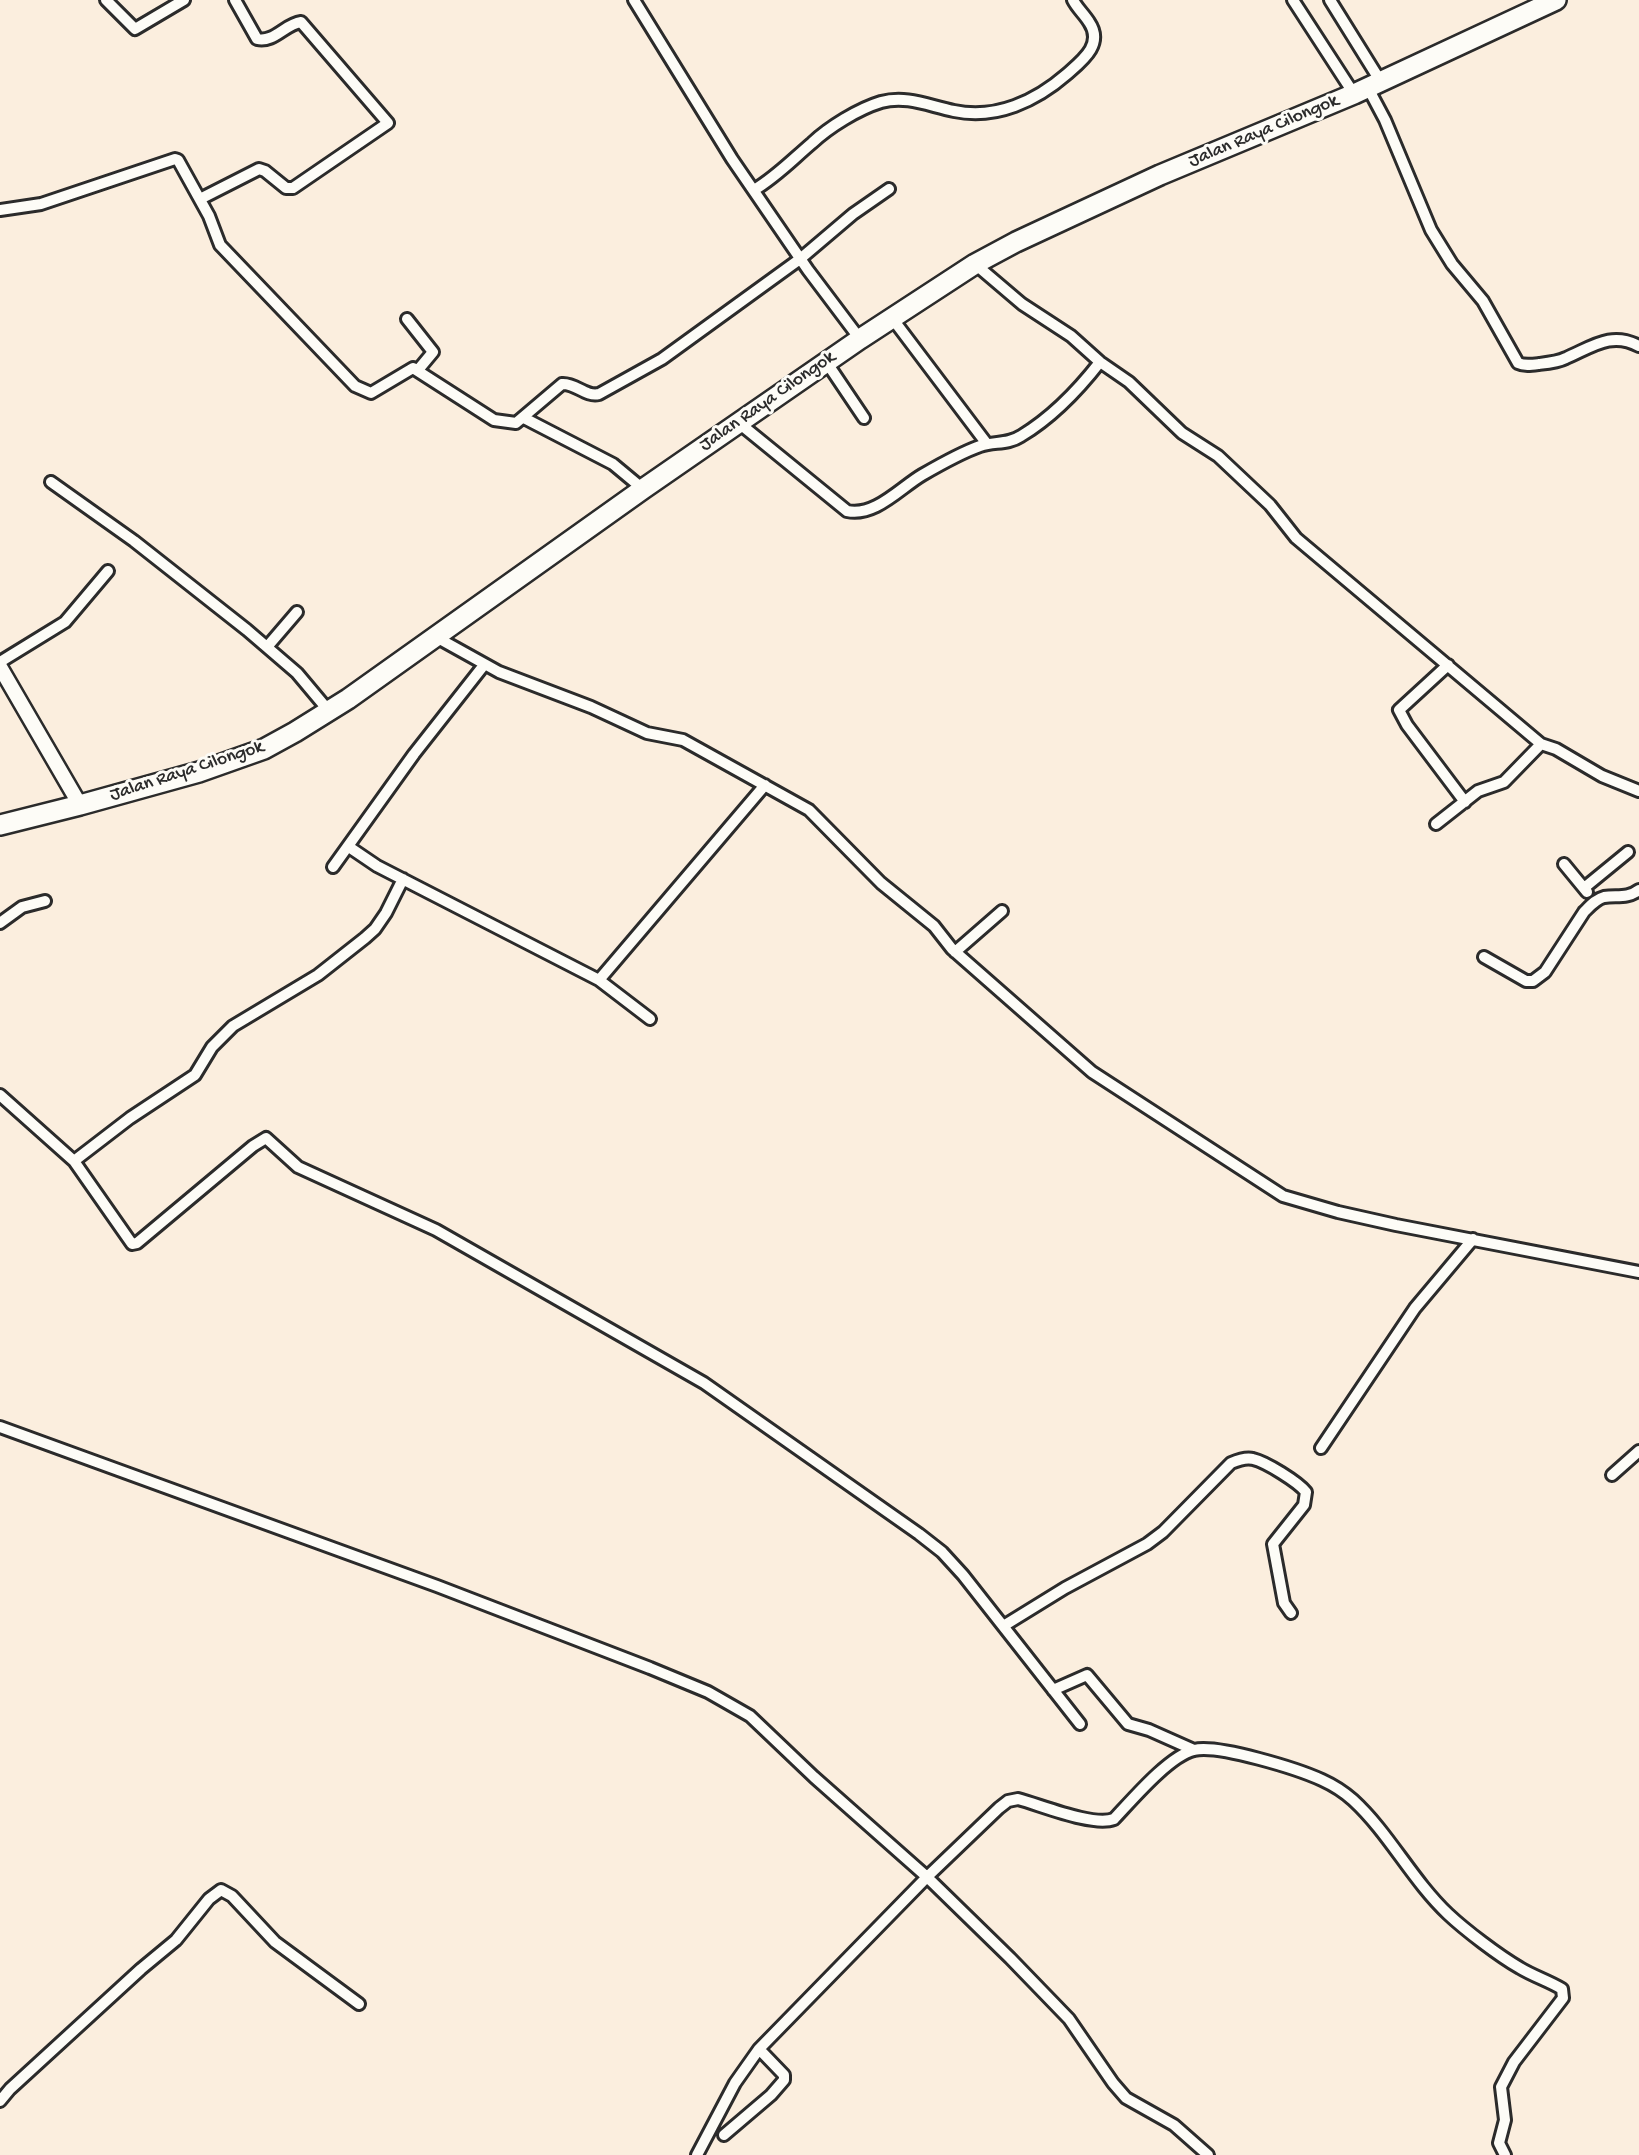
<!DOCTYPE html>
<html>
<head>
<meta charset="utf-8">
<style>
  body { margin:0 }
  canvas { display:block; background:#fbeede }
</style>
</head>
<body>
<canvas width="1639" height="2155"></canvas>
<script>
const ctx = document.querySelector('canvas').getContext('2d');
ctx.lineJoin = 'round';
function trace(path, color, width, dash) {
  ctx.strokeStyle = color;
  ctx.lineWidth = width;
  ctx.lineCap = dash ? 'butt' : 'round';
  ctx.setLineDash(dash || []);
  ctx.stroke(path);
}
function label(font, color, halo, rows, align = 'center') {
  ctx.font = font + ' "Gochi Hand",sans-serif';
  ctx.lineWidth = 6;
  ctx.setLineDash([]);
  ctx.textBaseline = 'middle';
  ctx.strokeStyle = halo;
  ctx.fillStyle = color;
  for (const [text, x, y, turn = 0] of rows) {
    ctx.save();
    ctx.translate(x, y);
    ctx.rotate((+turn || 0) * Math.PI / 180);
    ctx.textAlign = isNaN(turn) ? turn : align;
    if (halo) ctx.strokeText(text, 0, 0);
    ctx.fillText(text, 0, 0);
    ctx.restore();
  }
}
const minor = new Path2D(`
  M106,0L135,29L184,0
  M634,0L732,159L808,270L860,339
  M1293,0L1354,94
  M1330,0L1381,82
  M1368,88L1385,120L1431,230L1452,264L1483,301L1518,363C1524,366 1531,365 1539,364C1548,363 1558,362 1566,358C1592,347 1611,331 1639,346
  M754,190C776,177 792,160 812,143C829,127 858,109 881,102C907,95 929,106 954,111C996,120 1036,101 1067,74C1083,60 1104,44 1089,22C1084,14 1077,8 1073,0
  M200,199L259,169L265,171L286,188H293L388,123L301,22C285,24 274,43 257,39L235,0
  M0,210L41,204L175,159L178,160L209,216L220,245L355,386L371,393L413,368L494,420L516,423L562,384C576,383 585,397 599,394L662,359L800,259L853,214L889,189
  M975,264L1022,304L1071,336L1100,362L1129,382L1182,433L1218,456L1270,505L1296,538L1541,744L1556,749L1602,776L1639,791
  M892,318L987,444
  M407,319L433,352L418,370
  M827,363L864,418
  M524,418L613,464L643,489
  M739,423L847,511C875,517 900,488 922,475C941,464 960,453 980,446C995,441 1007,445 1021,436C1051,418 1079,389 1100,362
  M51,482L134,541L247,630L297,673L328,710
  M436,637L499,672L591,707L647,733L683,740L809,810L881,883L934,926L952,949L1092,1072L1283,1196L1338,1212L1396,1225L1639,1272
  M267,647L297,612
  M0,662L65,622L108,571
  M1448,665L1399,710L1407,725L1465,802
  M1436,824L1478,791L1504,782L1541,744
  M349,847L377,866L599,980L650,1019
  M1564,864L1587,892
  M333,867L414,754L484,665
  M1584,888L1628,852
  M0,923L22,907L45,901
  M955,952L1002,911
  M1484,957L1526,981H1533L1545,972L1584,912C1590,906 1596,899 1604,897C1617,895 1627,899 1639,890
  M599,980L765,785
  M0,1095L74,1161L132,1244L137,1243L253,1146L266,1138L298,1167L436,1230L704,1383L919,1534L942,1552L963,1575L1080,1724
  M74,1161L130,1118L195,1075L212,1047L233,1026L318,975L365,938L375,929L386,913L403,879
  M0,1427L437,1586L650,1668L708,1692L750,1716L814,1777L927,1877L1010,1958L1069,2019L1113,2083L1126,2098L1174,2125L1208,2155
  M1321,1448L1415,1308L1473,1239
  M1612,1475L1639,1451
  M1005,1625L1065,1588L1147,1544L1163,1532L1231,1463C1238,1460 1246,1457 1253,1459C1266,1462 1298,1482 1306,1492L1304,1505L1273,1544L1284,1603L1291,1613
  M1053,1690L1087,1675L1128,1724L1149,1730L1194,1750
  M0,2101L10,2089L141,1969L176,1940L209,1899L221,1890L232,1896L275,1942L359,2004
  M724,2135L771,2095L784,2080V2075L759,2049
  M697,2155L735,2083L759,2049L927,1877L999,1808L1008,1801L1018,1799C1041,1805 1093,1827 1114,1819C1132,1800 1169,1756 1194,1750C1218,1744 1298,1769 1322,1780C1333,1785 1344,1792 1353,1800C1389,1833 1412,1880 1448,1914C1465,1930 1499,1956 1520,1968C1533,1976 1549,1981 1562,1989L1563,1998L1514,2062L1501,2087L1505,2120L1499,2143L1505,2155`);
const tertiary = new Path2D(`
  M0,667L80,805`);
const trunk = new Path2D(`
  M0,825L80,805L199,772L264,749L295,732L348,699L643,489L860,339L975,264L1016,242L1160,175L1354,94L1556,0`);
const streetNames = [
  ["Jalan Raya Cilongok",1264,132,-23],
  ["Jalan Raya Cilongok",768,402,-35],
  ["Jalan Raya Cilongok",187,772,-18]
];
trace(minor, '#2b2b2b', 16);
trace(tertiary, '#2b2b2b', 19);
trace(trunk, '#2b2b2b', 24);
trace(minor, '#fdfcf7', 10);
trace(tertiary, '#fdfcf7', 14);
trace(trunk, '#fdfcf7', 19);
label('19px', '#2b2b2b', '#fdfcf7', streetNames);
</script>
</body>
</html>
